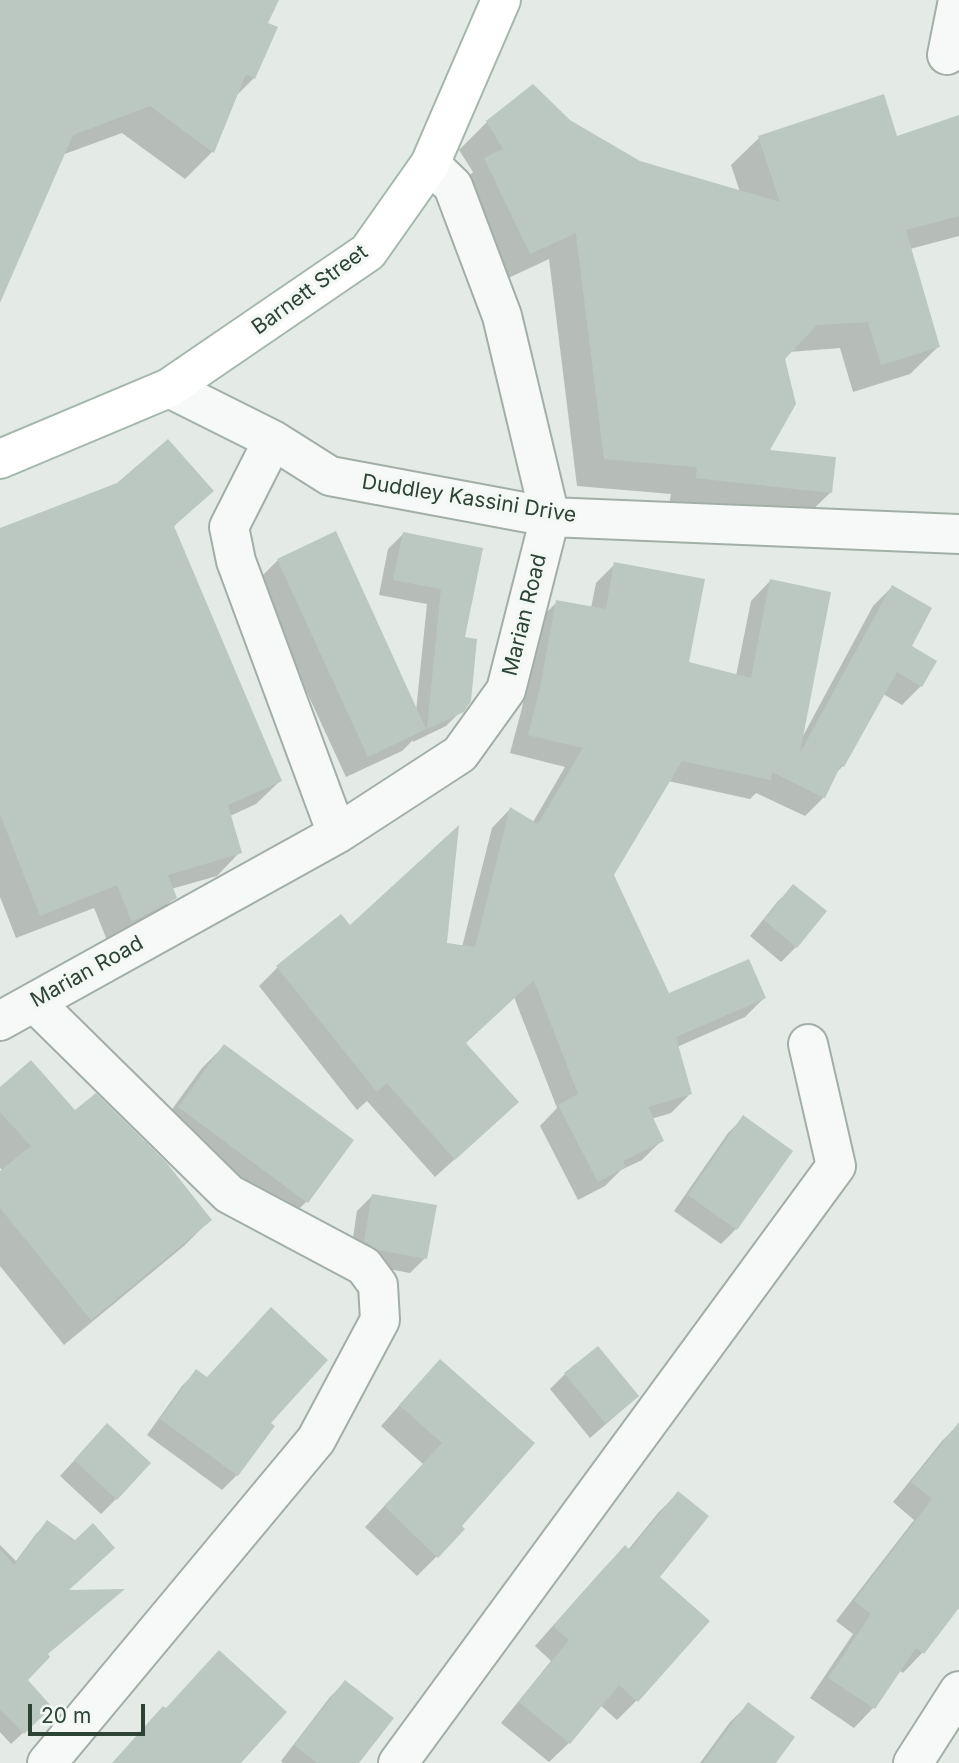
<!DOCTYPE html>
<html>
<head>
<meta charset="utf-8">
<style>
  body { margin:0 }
  #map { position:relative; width:959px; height:1763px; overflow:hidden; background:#e4ebe7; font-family:Inter,sans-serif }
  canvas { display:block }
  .scale { position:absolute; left:28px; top:1704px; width:117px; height:32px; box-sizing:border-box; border:4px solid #2c4336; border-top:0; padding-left:9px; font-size:21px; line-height:24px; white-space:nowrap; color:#2c4336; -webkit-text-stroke:5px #f3f8f5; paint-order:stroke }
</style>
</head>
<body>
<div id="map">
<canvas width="959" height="1763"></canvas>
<div class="scale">20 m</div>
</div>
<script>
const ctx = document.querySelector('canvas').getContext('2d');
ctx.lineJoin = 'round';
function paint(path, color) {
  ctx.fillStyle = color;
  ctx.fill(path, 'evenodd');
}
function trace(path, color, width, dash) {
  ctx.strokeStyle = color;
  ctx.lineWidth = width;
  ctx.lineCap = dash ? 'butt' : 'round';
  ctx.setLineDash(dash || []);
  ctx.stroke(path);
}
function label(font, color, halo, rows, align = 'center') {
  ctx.font = font + ' Inter,sans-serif';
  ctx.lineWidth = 7;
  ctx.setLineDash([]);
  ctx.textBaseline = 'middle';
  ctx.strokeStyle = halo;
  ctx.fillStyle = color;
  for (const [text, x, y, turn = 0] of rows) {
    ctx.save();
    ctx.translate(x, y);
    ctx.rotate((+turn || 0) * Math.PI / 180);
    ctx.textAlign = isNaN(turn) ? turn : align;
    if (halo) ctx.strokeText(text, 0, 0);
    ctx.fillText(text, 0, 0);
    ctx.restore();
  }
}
const shadow = new Path2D(`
  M0,0H277L266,24L254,78L235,97L212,152L185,179L122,133L62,155L0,285Z
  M533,86L569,121L639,162L740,192L731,165L759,138H896L959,117V236L910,249L938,347L910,374L853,392L840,348L789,352L783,359L767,451L831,492L803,519L669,505L671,494L577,486L549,259L502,281L458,187L473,172L459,150L487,122Z
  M211,491L173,527L280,781L256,804L230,816L240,852L217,876L171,889L175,897L151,921L109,945L94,908L16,938L0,897V529Z
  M403,534L481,549L463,639L462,710L446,726L413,742V740L402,751L346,777L256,582L278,560L416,711L427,604L379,595L388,549Z
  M615,564L687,664L736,676L751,601L770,581L803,736L873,606L892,587L921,686L902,705L883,694L843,766L836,773L824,797L805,816L756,793L750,799L668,781L612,875L669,995L764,998L745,1017L677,1047L690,1094L671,1113L651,1119L661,1141L642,1160L621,1170L605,1186L578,1200L540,1126L557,1108L514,997L464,1044L497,1121L435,1177L367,1101L357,1110L259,986L278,967L350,928L462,947L492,828L510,809L533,822L565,767L510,753L522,708L538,621L557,602L591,608L596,583Z
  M794,886L796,947L781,962L750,936L778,901Z
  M224,1046L351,1141L306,1202L284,1224L157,1130L202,1068Z
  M0,1090L75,1113L210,1220L184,1246L64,1345L0,1266V1174L3,1171L0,1168Z
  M743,1118L790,1151L736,1229L721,1244L674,1211L728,1133Z
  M373,1195L425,1258L410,1273L362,1264L350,1257L357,1211Z
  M440,1362L460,1526L437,1556L417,1576L365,1527L423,1464L381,1426L420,1382Z
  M197,1371L269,1423L237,1475L222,1490L147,1435L182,1386Z
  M565,1374L621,1411L590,1438L550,1389Z
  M959,1424V1605L922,1653L903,1673L899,1670L873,1708L854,1728L810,1698L853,1634L836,1621L914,1520L893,1502L942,1441Z
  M92,1441L116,1499L101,1514L60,1476Z
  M678,1493L658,1577L707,1621L636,1701L617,1720L600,1705L569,1743L549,1762L501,1723L551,1661L535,1646L605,1567L625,1547L628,1550L658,1513Z
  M48,1522L65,1592L46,1655L25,1680L38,1719L11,1744L0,1732V1545L16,1561L36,1534Z
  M345,1682L357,1763H283L281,1761L330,1697Z
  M749,1704L774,1763H700L730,1722Z`);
const building = new Path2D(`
  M0,0H279L268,23L278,27L255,79L246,74L214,153L150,106L73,135L0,303Z
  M533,84L570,120L640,161L780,202L758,136L884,94L897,136L959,115V216L906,230L940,347L881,365L868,322L817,325L785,359L796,404L770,450L836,457L832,493L696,478L697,467L604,459L576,233L530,254L484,158L503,149L486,121Z
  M168,439L214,491L174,526L282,781L228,805L242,853L168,875L177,898L132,922L117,885L40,916L0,814V528L117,483Z
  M336,531L426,729L368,757L277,559Z
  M403,532L483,548L465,637L477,639L471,701L464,712L427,729L441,589L393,580Z
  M614,562L705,579L689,662L751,678L770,579L831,592L800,753L892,585L932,608L912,646L937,661L922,687L897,672L844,767L841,765L825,798L772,772L771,780L682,761L614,875L669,993L749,959L766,998L676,1037L692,1094L648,1107L664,1141L623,1161L626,1167L598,1182L558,1105L578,1094L534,980L466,1043L519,1102L455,1160L387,1083L377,1092L276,966L341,914L350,925L459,825L447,943L475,947L510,807L538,824L583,748L528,735L540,688L556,600L606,609Z
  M793,884L827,911L797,948L764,920Z
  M224,1044L354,1140L308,1203L178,1107Z
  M31,1060L75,1110L96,1093L166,1162L212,1220L91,1320L0,1208V1171L31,1146L0,1112V1087Z
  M743,1115L793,1151L737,1230L688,1195Z
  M372,1194L437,1205L427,1259L378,1250L364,1241Z
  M271,1307L328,1360L271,1423L275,1426L238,1476L160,1419L196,1369L207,1377Z
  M598,1346L639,1396L606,1424L564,1373Z
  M440,1359L535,1443L462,1526L465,1529L438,1558L384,1506L442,1443L399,1405Z
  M959,1422V1608L924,1654L916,1648L875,1709L828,1678L871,1614L854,1601L932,1499L911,1482Z
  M107,1423L151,1463L117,1500L74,1460Z
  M678,1491L709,1516L660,1577L710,1621L638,1702L619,1685L570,1744L519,1702L569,1640L553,1626L625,1545L630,1550Z
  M47,1520L75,1540L93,1523L115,1548L69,1590L125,1589L48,1654L50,1657L28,1680L52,1707L24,1734L0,1709V1549L14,1565Z
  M219,1650L287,1712L241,1763H112L163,1706L166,1708Z
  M345,1680L394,1718L359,1763H317L294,1745Z
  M748,1702L795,1737L776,1763H703Z`);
const minor = new Path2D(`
  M947,55L958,0
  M169,388L273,440L330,476L550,517L959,534
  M273,440L229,527L236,561L337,834
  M34,1002L229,1194L364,1266L378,1285L380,1320L316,1440L47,1763
  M0,1021L337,834L460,754L506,690L550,517L502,316L453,186L430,164
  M398,1763L836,1166L808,1044
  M913,1763L959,1691`);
const major = new Path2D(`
  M0,459L169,388L368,252L430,164L501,0`);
const streetNames = [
  ["Barnett Street",310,290,-36],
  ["Duddley Kassini Drive",469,499,9],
  ["Marian Road",525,615,-76],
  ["Marian Road",87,972,-29]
];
paint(shadow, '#0003');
paint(building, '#bbc8c1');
trace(minor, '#a2afa7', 42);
trace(major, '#a3b7ab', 42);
trace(minor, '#f6f9f8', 38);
trace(major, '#fff', 38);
label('21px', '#2c4336', '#f3f8f5', streetNames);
</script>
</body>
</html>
